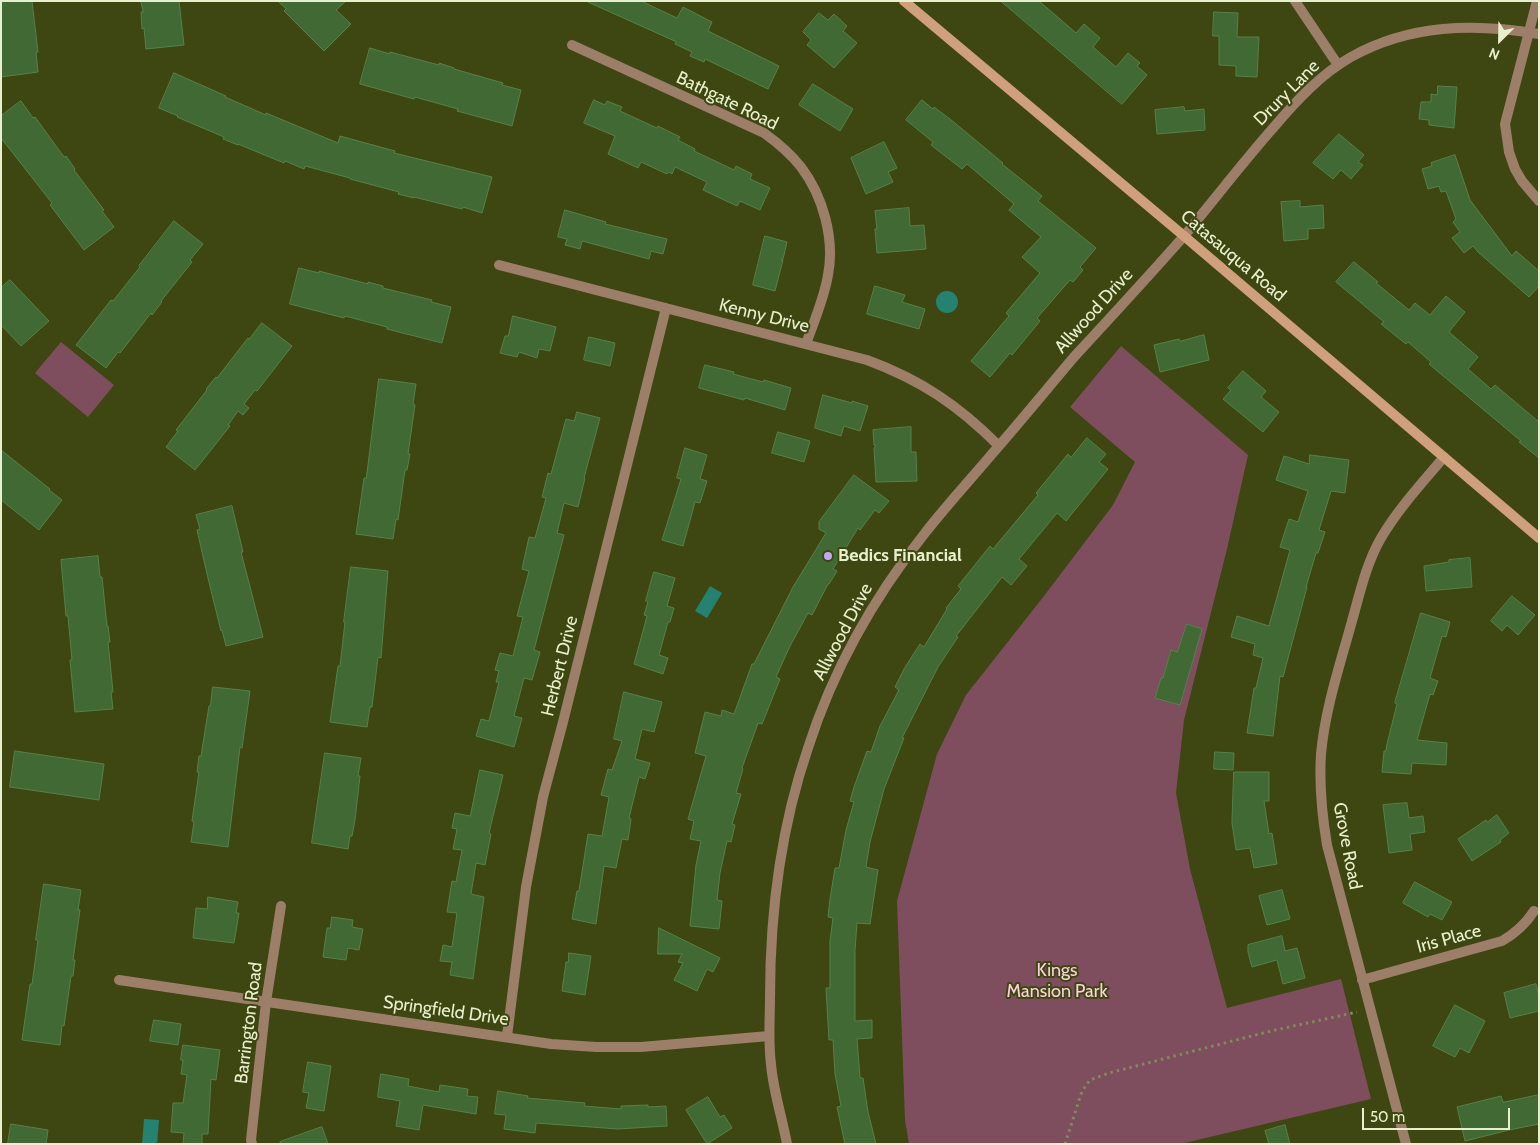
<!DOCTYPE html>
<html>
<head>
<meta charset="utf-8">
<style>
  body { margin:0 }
  #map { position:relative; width:1540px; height:1145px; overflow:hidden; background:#3e4712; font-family:Cabin,sans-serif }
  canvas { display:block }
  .frame { position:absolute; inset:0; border:2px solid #e7efcc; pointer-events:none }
  .north { position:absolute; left:1475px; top:15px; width:50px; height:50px; -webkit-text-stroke:4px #3e4712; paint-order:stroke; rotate:203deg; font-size:14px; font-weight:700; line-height:20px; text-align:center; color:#e7efcc }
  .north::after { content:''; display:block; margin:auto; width:18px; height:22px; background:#e7efcc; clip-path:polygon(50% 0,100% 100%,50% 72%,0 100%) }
  .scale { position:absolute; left:1362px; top:1108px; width:148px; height:22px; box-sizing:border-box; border:2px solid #e7efcc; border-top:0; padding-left:6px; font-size:15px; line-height:18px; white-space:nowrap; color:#e7efcc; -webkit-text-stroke:4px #3e4712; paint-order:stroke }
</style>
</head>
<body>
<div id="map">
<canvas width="1540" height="1145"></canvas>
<div class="frame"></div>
<div class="north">N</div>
<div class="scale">50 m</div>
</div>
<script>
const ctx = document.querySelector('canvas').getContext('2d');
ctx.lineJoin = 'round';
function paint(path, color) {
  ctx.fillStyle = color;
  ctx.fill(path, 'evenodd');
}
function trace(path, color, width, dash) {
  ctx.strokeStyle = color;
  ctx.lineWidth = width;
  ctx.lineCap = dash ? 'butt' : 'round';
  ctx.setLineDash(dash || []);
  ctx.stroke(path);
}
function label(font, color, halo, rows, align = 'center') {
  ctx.font = font + ' Cabin,sans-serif';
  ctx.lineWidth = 4;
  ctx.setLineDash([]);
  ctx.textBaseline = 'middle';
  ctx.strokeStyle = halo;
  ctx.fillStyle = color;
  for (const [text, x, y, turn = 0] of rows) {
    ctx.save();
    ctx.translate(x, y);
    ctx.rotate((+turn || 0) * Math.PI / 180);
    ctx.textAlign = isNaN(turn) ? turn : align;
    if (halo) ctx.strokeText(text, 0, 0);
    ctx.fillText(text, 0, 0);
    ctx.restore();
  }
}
const green = new Path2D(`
  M61,342L114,385L88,417L35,373Z
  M1121,346L1248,455L1227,549L1184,720L1176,793L1190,869L1227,1008L1341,979L1371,1099L1180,1144H909L905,1120L897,901L937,754L966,695L1044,596L1113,505L1135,462L1070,407Z`);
const water = new Path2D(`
  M936 302a11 11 0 1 1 22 0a11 11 0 1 1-22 0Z
  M710,586L722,593L707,618L695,611Z
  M144,1119L159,1120L157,1144H142Z`);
const building = new Path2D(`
  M1,1H32L38,52H36L38,72L1,77Z
  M141,1H179L184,45L146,49L144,28L142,29L141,12H143Z
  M278,1H346L336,10L351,24L324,51L284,11L286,9Z
  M586,1H641L677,18L683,7L712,22L708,31L779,66L768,89L705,59L704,62L690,56L692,52L675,44L676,42Z
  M1001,1H1039L1076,33L1084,24L1100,38L1093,47L1116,67L1128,53L1140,63L1137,66L1147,75L1122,104Z
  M1214,12L1238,13L1237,37H1259L1257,77L1236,76V66L1219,65V36H1213Z
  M819,13L828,20L834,14L847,26L843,31L857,43L834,68L807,45L811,40L803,32Z
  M370,48L390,54V52L439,65V63L454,68V69L503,83L502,85L521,90L512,126L457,111L458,109L415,97L414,99L360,84Z
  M174,73L226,96L225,97L266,115V113L338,143L340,136L395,151L394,153L492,177L482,213L463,207L462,209L414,197V198L398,194L399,192L350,179V178L305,166L304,169L285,161L284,163L238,144V145L223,139L224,137L177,117L178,116L159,108Z
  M813,84L853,109L840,131L799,105Z
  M1438,86L1457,87L1454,128L1429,125V120L1419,119L1421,102H1431V94L1437,95Z
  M594,100L605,105L607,101L622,107L620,111L657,128L658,126L680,137L678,140L695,149L694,151L734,170L736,166L752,174L750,179L770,188L760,210L740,201L737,206L703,190L707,182L675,167L672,174L669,172L667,174L641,162L638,168L608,154L615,136L584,123Z
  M922,100L933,109L934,107L950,119L1003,163L1002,164L1042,196L1038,201L1096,248L1080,267L1083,270L1073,282L1070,280L1037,318L1040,321L1012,355L1010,353L990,377L971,361L1009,316L1006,313L1040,273L1022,257L1041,237L1009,210L1014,204L967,164L962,169L931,145L933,142L906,120Z
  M21,101L33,118L35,117L64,157L66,156L75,169L74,170L104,210L102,211L114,227L84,250L50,205L52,203L1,138V116Z
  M1184,107L1185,111L1204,109L1205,130L1157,134L1155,110Z
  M1339,134L1364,155L1358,162L1363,165L1351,179L1341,170L1333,179L1313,163Z
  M884,142L897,168L888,172L893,182L866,194L851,158Z
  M1455,155L1470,200L1512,256L1516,251L1539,271V286L1529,297L1478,252L1473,246L1464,253L1452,238L1460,232L1453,222L1456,219L1446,191L1441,192L1439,186L1428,189L1422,169L1432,166L1431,163Z
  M1300,201V207L1323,205L1324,228L1308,229V239L1284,241L1281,202Z
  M909,208L910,226L924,225L926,249L877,253L875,229H877L875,211Z
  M565,210L606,222L605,224L667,239L663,254L651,251L649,259L582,241L580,249L565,245L567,239L558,237Z
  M174,221L203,244L190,260L192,262L161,301L162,302L152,315L151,313L120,353L118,352L106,368L76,345L111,300L113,301L140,267L139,266Z
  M765,236L787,242L783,259L781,260H783L775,291L753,285Z
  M1354,262L1378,282L1376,283L1409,310L1415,303L1430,315L1446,296L1465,312L1449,332L1478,357L1468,369L1491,389L1495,385L1539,422V458L1519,442L1521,441L1429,364L1431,362L1408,342L1406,344L1381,324L1384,322L1336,282Z
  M299,268L319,273V271L368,284V282L383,286V288L432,300L431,302L451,307L442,343L387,329V327L345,316L344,318L290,304Z
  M10,280L49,321L21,346L1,325V288Z
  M875,286L905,295L902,302L925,309L919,329L867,314Z
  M513,316L556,327L550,351L539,349L537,358L519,352L517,357L500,353L505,336H508Z
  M262,323L292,346L257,391L255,390L244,404L249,408L243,415L238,411L228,425L230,426L195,470L166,447L178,431L176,430L207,390L206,389L216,377L217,378L248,338L249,339Z
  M1204,335L1209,360L1160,372L1154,345L1179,339L1180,341Z
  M589,337L615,343L610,366L584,360Z
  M705,365L734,372L733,374L763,382L764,380L791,388L785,410L745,398L744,400L699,388Z
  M1243,371L1266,391L1261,397L1279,412L1263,432L1223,399L1231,390L1228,388Z
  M379,379L416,384L413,404L415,405L408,454H410L407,470H405L398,520L396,519L393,539L356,534L364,478H366Z
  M823,395L852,403V401L868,406L860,431L844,426L841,436L815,428Z
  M577,412L600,418L584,478H585L578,507L564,503L557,533L564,535L534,650L540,652L532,680L524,678L514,716L522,718L514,747L476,736L481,719L489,721L499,682H496L499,671L495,670L500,653L513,656L523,617L517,616L529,571L522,569L529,537L535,538L546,498L542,497L548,473L551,474L566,419L574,421Z
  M911,427V452H916L917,481L876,482L874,448L876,446L874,445L873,430Z
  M778,432L810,441L804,462L772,453Z
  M1087,438L1106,454L1099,462L1108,469L1066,521L1057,513L1019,559L1027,566L1011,585L1002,577L956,636L958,637L938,667L902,738H904L884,789L870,842L866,867L878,870L870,924L857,923L855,950V1021L872,1020V1038L857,1039L860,1078H863L868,1112L876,1144H845L837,1107L841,1106L835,1074L833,1040H829L826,988H830V941L833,918L828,917L830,899L835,868H839L846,830L854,802L850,801L854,787L867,751L871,752L880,726L899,690L895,687L904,669L920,644L924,647L947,609L946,608L961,589L958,586L990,546L993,549L1038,495L1036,493L1068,454L1071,457Z
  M685,448L707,455L700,479L707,481L700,503L695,502L683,546L662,540L681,479L677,478Z
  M1,450L50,489L49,490L62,500L39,530L1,500Z
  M1310,455L1349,460L1345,493L1331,491L1319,530L1325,532L1318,553H1316L1306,587H1307L1283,677L1280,676L1273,736L1247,733L1254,688H1256L1263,658L1253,655L1255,644L1231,637L1237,616L1269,626L1290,550L1280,547L1289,519L1298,522L1308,491L1276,480L1284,456L1309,464Z
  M854,475L889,501L879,513L875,510L860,530L858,528L833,569L837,571L829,584H828L812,615L808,613L790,646L776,677L780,679L762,724L758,723L742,768L743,769L736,793L741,794L732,824L735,825L731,842L727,841L720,873L717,900L722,901L719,929L690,926L696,865L701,841L690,839L694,821L688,819L706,756L695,753L705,712L721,716L722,710L734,714L752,664H754L793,587L826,533L819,529V522Z
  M232,506L243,552H241L263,637L226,646L222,630L221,631L207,574L197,530L200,529L196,515Z
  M98,556L100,577H102L107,626H108L110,642H108L113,692H111L113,709L75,712L70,660H72L68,616H66L61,560Z
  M1470,558L1472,587L1426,591L1424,566L1449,562V560Z
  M351,567L388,571L381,658L378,657L372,707H370L367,727L330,722L338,666H340L345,622H344Z
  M654,572L675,578L667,606L674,608L670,622H668L659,655L668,658L663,674L634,664L647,616L644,615L648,602L646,601Z
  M1512,596L1535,615L1518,635L1507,625L1502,631L1491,621Z
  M1421,613L1450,622L1446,637L1442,636L1430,678L1438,681L1433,695L1430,694L1417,740L1447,743L1446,765L1412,763L1411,774L1382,772L1384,751H1386L1387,744L1397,704L1395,703Z
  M1187,624L1202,629L1180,705L1155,698L1161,678H1163L1171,650L1177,652Z
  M213,687L250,691L242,748L240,747L228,847L191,842L194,822L192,821L199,772H197L199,756H201L209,706H210Z
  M624,692L662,702L654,732L642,729L635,759L650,763L645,779L639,777L629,818L631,819L628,840L622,839L616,868L604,866L596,924L572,919L577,891H579L588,834L602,836L609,797L601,795L608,769L612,770L622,741L614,739Z
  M15,751L104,764L99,800L10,787Z
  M1215,752L1234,753L1233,770L1214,769Z
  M325,753L361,758L358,776H360L355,820L352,836H350L348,849L312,843Z
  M480,770L503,775L489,833L491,834L485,865L476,863L471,894L484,897L473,979L450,975L452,962L440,961L443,945L452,947L457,913L447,912L452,881L456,882L462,850L453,849L457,829L452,828L455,813L470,816Z
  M1234,772H1269V801H1264L1269,834L1272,833L1277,864L1254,868L1250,848L1236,850L1232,823Z
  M1407,803L1409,818L1423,816L1425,832L1410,834L1412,850L1389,853L1383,805Z
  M1497,815L1509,833L1500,840L1501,842L1472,861L1458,839L1486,820L1487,822Z
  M1415,882L1452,902L1442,920L1430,914L1428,917L1403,903Z
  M44,884L81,890L78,910H80L73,960H75L73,976H71L64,1026L62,1025L60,1045L22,1040L30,984H32L38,940H36Z
  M1282,890L1290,919L1267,925L1259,896Z
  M208,897L238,902L236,913H239L234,943L193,938L196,908L207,909Z
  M332,917L353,920L352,927L363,929L359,950L348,948L346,960L323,957L327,928H330Z
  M659,928L720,958L713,972L707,969L697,991L674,980L683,963L678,962L682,954H658Z
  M1282,936L1285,951L1297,948L1305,978L1283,984L1277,960L1252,967L1248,952V945Z
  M569,953L591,956L585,995L562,991L566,962H568Z
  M1536,984L1539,996V1011L1510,1018L1504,993Z
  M1455,1005L1485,1021L1469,1053L1460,1048L1455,1057L1433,1046Z
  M154,1020L181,1024L178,1045L150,1041Z
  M183,1045L220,1050L216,1080L211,1079L208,1134H202V1144H183L184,1133L171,1132L173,1103H183L187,1075L181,1074L183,1060H181Z
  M308,1062L331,1066L324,1111L306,1108L309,1093L303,1092Z
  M381,1074L409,1079L408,1086L439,1092L440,1085L468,1089L467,1096L478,1097L476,1114L423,1105L419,1130L396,1126L400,1101L378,1097Z
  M498,1091L528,1096L527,1098L585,1103L584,1106L621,1109V1106L648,1105V1107L666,1106L667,1126L618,1129L536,1123L535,1133L504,1129L506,1115L495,1114Z
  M1539,1095V1124L1509,1130L1465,1141L1457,1107L1501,1096L1503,1102Z
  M708,1097L720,1117L724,1115L732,1128L707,1144L686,1110Z
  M11,1124L48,1130L46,1144H8Z
  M1285,1125L1290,1144H1269L1265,1131Z
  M322,1127L328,1144H281L280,1142Z`);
const path = new Path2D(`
  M1065,1144L1082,1091L1090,1080L1109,1073L1271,1031L1357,1012`);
const street = new Path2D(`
  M1295,1L1338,65
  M1537,1L1505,124L1509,152L1515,169L1522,181L1539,201
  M572,45L764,133C778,143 790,153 801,167C823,196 835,239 828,275C824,299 814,321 806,344
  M499,265L867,360C921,380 958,405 999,446
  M119,980L551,1044L596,1047H641L769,1036
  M1362,980L1502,941C1516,933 1525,925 1534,911
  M507,1036L526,887L543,797L563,722L666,308
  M252,1144L251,1140L266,1002L281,906
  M787,1144C782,1117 773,1090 771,1064C768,1041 770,1019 770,997C770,913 781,827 808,748C833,670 874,597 925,533C946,506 970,480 992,454C1020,422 1047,389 1074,357C1111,317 1148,277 1184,236C1214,200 1243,162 1274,127C1296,101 1321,74 1351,57C1410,24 1474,23 1539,34
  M1406,1144L1327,845C1322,815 1319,785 1321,754C1325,709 1340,665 1352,621C1360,593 1366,564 1381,538C1398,509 1422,483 1444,457`);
const secondary = new Path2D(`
  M904,1L1184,236L1539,538`);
const markers = [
  [828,556,5,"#bfa8f4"]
];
const streetNames = [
  ["Drury Lane",1287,93,-45],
  ["Bathgate Road",727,101,26],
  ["Catasauqua Road",1233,256,40],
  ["Allwood Drive",1094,311,-48],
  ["Kenny Drive",764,316,14],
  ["Allwood Drive",843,632,-62],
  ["Herbert Drive",560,666,-76],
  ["Grove Road",1347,846,79],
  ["Iris Place",1449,939,-15],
  ["Springfield Drive",446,1011,8],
  ["Barrington Road",249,1023,-83]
];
const poiNames = [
  ["Bedics Financial",838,556]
];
const parkNames = [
  ["Kings",1057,971],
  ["Mansion Park",1057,992]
];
paint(green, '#7e4e5f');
paint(water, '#258271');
paint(building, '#416933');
trace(building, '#588049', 1);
trace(path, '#818a5c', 3, [2.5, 4]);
trace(street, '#9d7e68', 10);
trace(secondary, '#d09f7b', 10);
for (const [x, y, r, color] of markers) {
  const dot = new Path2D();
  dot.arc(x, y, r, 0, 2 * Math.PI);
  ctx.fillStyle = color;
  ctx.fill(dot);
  trace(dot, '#3e4712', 2);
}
label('18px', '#e7efcc', '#3e4712', streetNames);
label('bold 18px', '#e7efcc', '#3e4712', poiNames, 'left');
label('18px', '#fecfdd', '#3e4712', parkNames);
</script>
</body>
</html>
